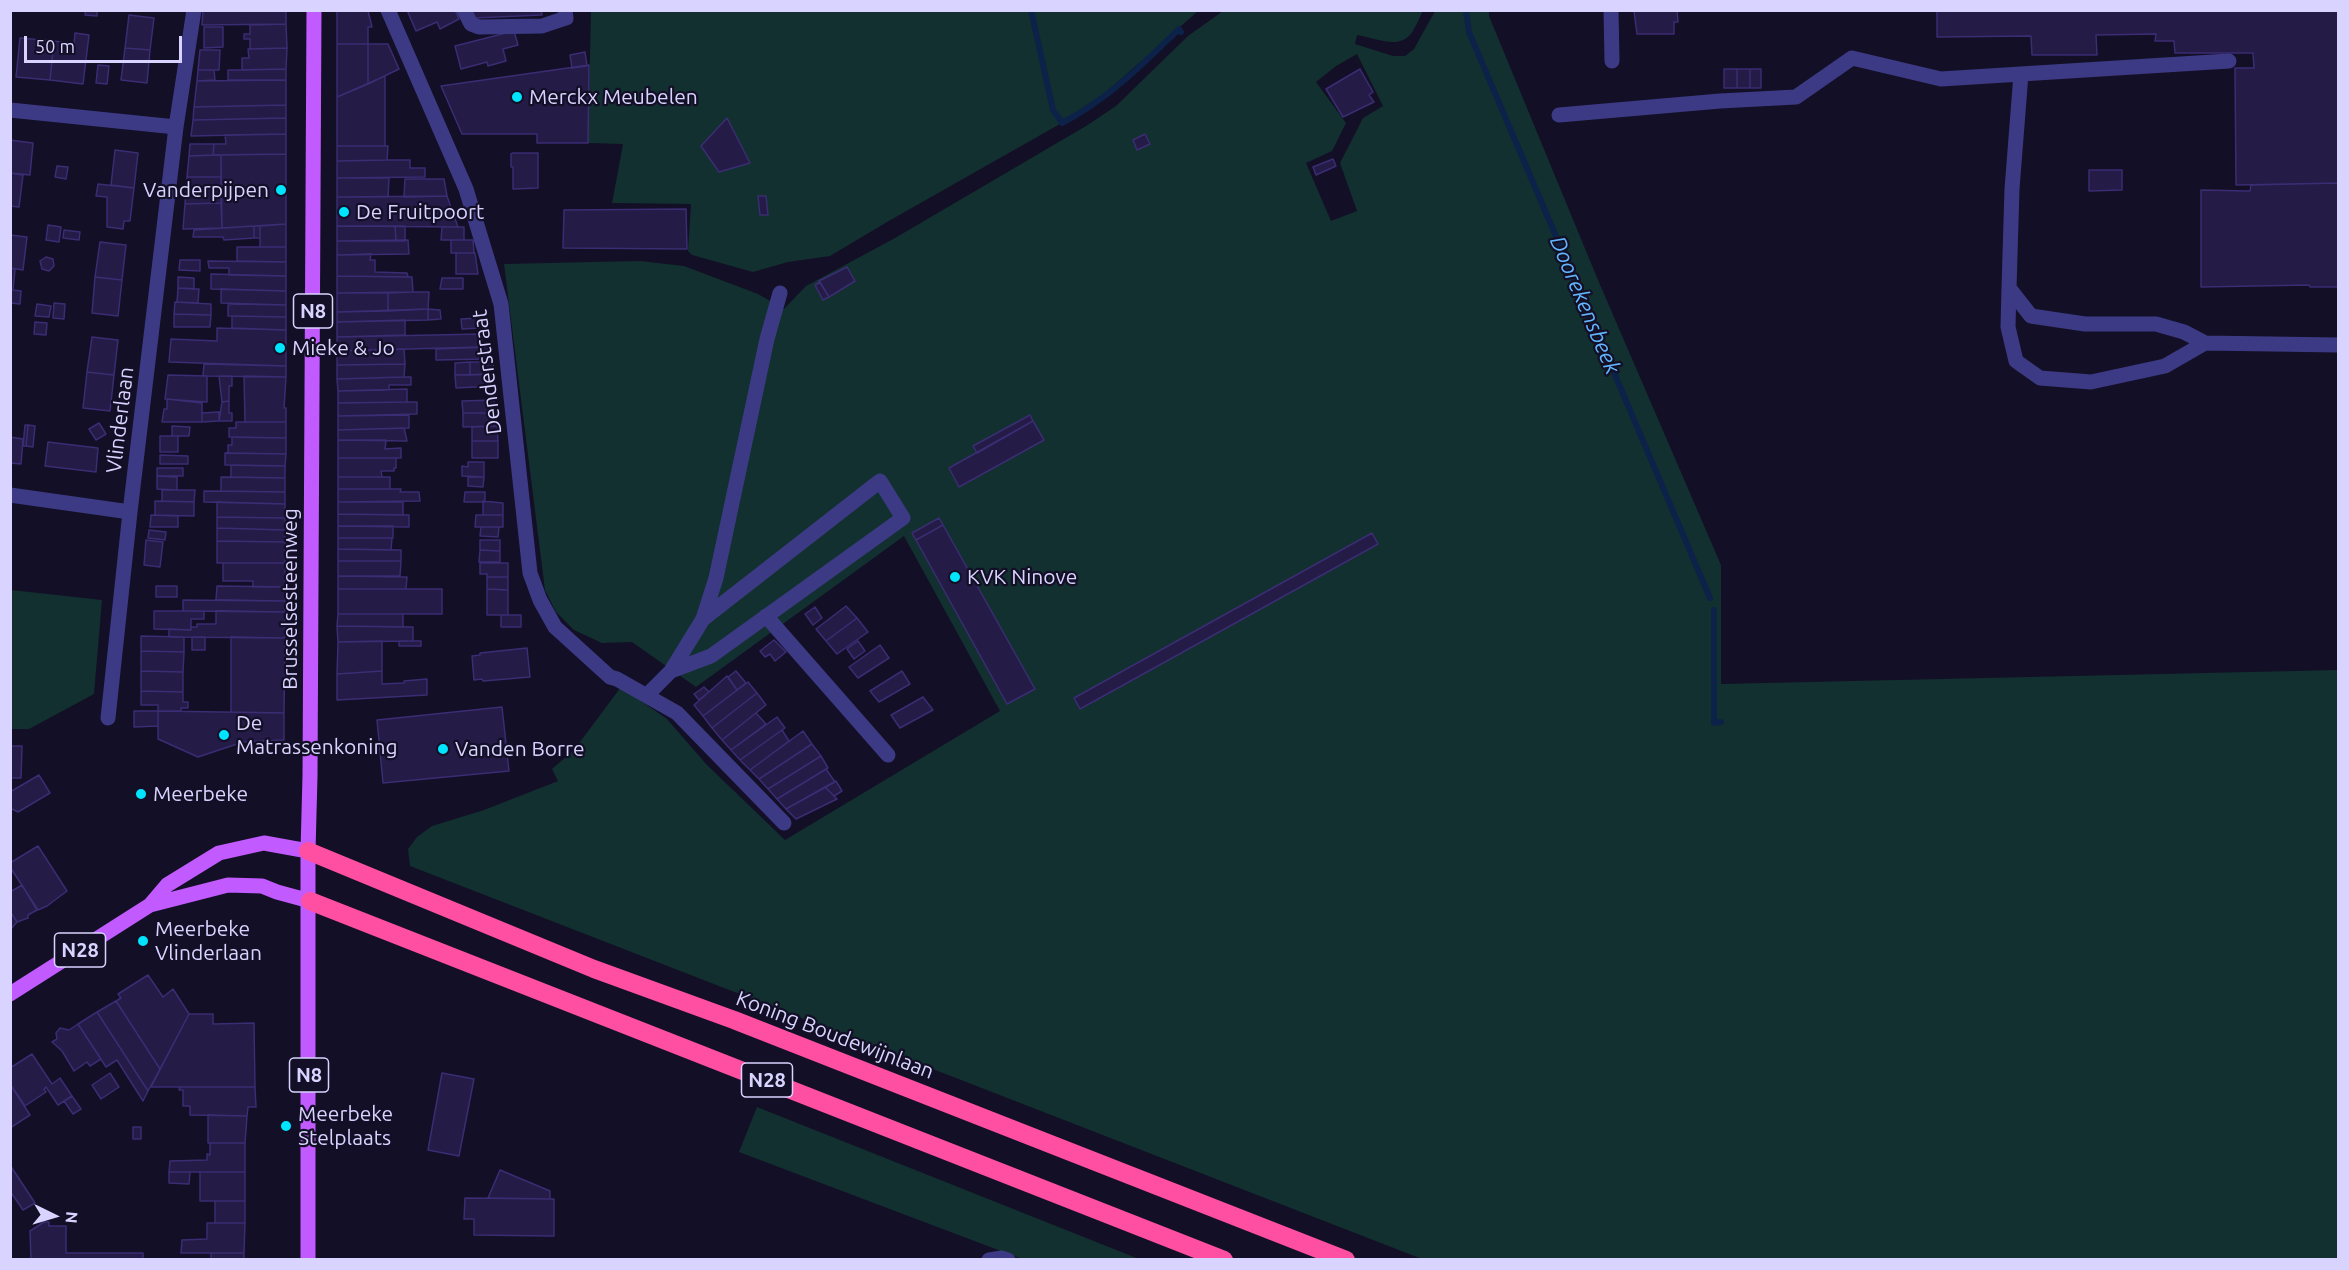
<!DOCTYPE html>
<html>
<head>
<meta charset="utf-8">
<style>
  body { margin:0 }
  #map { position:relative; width:2349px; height:1270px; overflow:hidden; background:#130f26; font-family:Ubuntu,sans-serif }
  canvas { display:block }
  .frame { position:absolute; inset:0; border:12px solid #d9d4ff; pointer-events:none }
  .north { position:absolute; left:24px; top:1186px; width:60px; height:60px; -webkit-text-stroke:4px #130f26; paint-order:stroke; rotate:95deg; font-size:16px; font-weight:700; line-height:24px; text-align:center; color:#d9d4ff }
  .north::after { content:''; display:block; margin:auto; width:21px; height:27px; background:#d9d4ff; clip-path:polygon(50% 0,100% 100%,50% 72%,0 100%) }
  .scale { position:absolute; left:24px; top:36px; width:158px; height:27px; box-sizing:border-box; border:3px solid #d9d4ff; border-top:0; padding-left:8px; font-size:18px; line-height:21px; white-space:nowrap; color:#d9d4ff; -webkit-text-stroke:4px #130f26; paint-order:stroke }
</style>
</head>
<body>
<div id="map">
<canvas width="2349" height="1270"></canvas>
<div class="frame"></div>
<div class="north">N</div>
<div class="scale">50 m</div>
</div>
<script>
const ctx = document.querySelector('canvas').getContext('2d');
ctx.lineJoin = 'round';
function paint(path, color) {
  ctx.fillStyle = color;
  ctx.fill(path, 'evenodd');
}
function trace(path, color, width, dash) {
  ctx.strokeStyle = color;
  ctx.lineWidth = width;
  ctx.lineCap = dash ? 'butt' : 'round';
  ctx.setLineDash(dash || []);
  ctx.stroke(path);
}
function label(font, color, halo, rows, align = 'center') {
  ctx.font = font + ' Ubuntu,sans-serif';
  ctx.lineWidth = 4.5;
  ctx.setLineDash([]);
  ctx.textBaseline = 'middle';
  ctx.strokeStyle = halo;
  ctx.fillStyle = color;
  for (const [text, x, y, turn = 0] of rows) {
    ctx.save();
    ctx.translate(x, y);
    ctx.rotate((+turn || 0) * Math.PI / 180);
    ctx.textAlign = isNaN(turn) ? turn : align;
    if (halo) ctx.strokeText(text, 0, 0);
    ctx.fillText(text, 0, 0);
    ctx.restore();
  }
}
const green = new Path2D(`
  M591,11H1198L1105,93L1060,124L887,222L830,256L788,262L753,272L692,255L688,251L691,204L612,203L623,144L588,143Z
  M1223,11H1423C1419,18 1415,30 1409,36C1396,49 1372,37 1357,35L1355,44L1393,56H1405L1414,49L1435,11H1489V16L1598,280L1721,565V684L2338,670V1259H1422L410,866L408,849L417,837L432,826L484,810L558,781L552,769L574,750L621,687L667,719L706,764L785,840L1000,711L904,536L696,687L632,642L602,643L574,630L556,612L545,590L504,264L640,261L684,266L758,294L784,309L806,286L895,238L1086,126L1116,106L1188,36ZM1357,54L1383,106L1363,118L1340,163L1357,211L1331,221L1306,163L1332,151L1346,123L1316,82L1336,66Z
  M11,590L102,600L94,694L29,729H11Z
  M757,1107L1139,1259H1022L739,1152Z`);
const stream = new Path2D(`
  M1031,10L1053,110L1062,123C1107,100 1143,64 1179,29L1181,32
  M1466,10L1469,32L1710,598
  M1714,610V723L1721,722`);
const building = new Path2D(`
  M86,10H97V16L85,15Z
  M203,10H286V24L202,25Z
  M407,10H455L459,19L440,29L437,22L416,31Z
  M467,10H541L542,15L474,18Z
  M1677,10L1678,22H1674V34H1637L1634,11Z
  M1937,10H2338V183L2236,185L2235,68H2254L2253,53H2175L2174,41H2155L2156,34L2096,35L2097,55H2032L2031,36L1937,37Z
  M337,11H368L372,27H368V44H337Z
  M129,15L154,18L150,50L125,48Z
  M286,24L287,48L250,49V39H244V34H250V25Z
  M204,27H223V47L204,48Z
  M514,31L518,45L503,49L506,61L488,66L487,62L461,69L455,46Z
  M75,33L89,35L83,84L50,80L54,41L74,44Z
  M20,38L54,41L50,80L16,77Z
  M337,44H368V84L337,97Z
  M368,44H388L399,69L368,84Z
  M125,48L150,50L147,83L121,80Z
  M287,48L286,69L242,70V58H249L248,49Z
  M200,50H220L219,70H198Z
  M585,52L587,66L572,68L570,55Z
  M98,65L109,66L107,84L96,83Z
  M589,65L588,143H537V134H462L441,86Z
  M286,69V80H228V70Z
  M1360,69L1373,92L1369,95L1374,102L1343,117L1326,89Z
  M1724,69H1737V88H1724Z
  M1737,69H1750V88H1737Z
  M1750,69H1761V88H1750Z
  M198,70H214L215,80L197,81Z
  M385,76V146H337V97Z
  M286,80V105L194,107L197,81Z
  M286,105V118L193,120L194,107Z
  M286,118V134L191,136L193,120Z
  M727,118L750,163L719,172L701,146Z
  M286,134V154L213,155L214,144H226L225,135Z
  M1145,134L1150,144L1137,150L1133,140Z
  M10,140L33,143L30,175L10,173Z
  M190,144H214L213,155L189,156Z
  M337,146H388L387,160L337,161Z
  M115,150L138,153L134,188L111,185Z
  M513,153H538V188L513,189V167H511V154Z
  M286,154V224L222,228L221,155Z
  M221,155V177H187L189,156Z
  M1333,159L1336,166L1316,175L1313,167Z
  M387,160H410V168H425V177L337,178V161Z
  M57,166L68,167L66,179L55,177Z
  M2089,170H2122V190L2089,191Z
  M10,173L23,175L19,207L10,206Z
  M187,177H221V203L185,204Z
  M337,178H389L388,197H337Z
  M405,179H444L447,196L404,197Z
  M2338,183V287H2310L2309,285L2201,287V190L2250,191L2251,185Z
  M98,184L134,188L130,221H124L123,229L107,227V197L96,196Z
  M447,196L458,227L337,226V197Z
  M758,196H766L768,215H760Z
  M221,203L222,228L183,229L185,204Z
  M686,209L687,249L563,248L564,210Z
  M286,224V247H260V226Z
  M48,225L61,227L59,242L46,240Z
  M254,226V238L224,240L223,237H193L194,230Z
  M254,226H260V238H254Z
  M337,226H395L396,241H337Z
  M395,226H405V241H396Z
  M442,227H464V240H441Z
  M64,230L80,232L79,240L63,238Z
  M10,235L27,237L23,270L10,268Z
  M408,240L409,254L337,255V241Z
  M451,240H473L474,253H451Z
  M100,242L126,245L122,280L95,277Z
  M237,247H286V262L237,261Z
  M456,253H475L478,274H456Z
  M371,254L370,260H375V272L407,273L408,277L337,276V255Z
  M46,257L53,259L54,266L49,271L42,269L40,261Z
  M180,260H200V271L179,270Z
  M208,261L286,262V276L229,275V268H209Z
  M847,267L855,281L829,297L819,281Z
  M10,268L15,269L13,290L21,291L20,304L10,303Z
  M211,274L286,276V291L211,289Z
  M337,276L412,277L413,292L337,293Z
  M95,277L122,280L118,316L92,313Z
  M178,277L194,278V289L178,288Z
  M442,278H463V289H440Z
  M820,282L829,297L823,300L815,285Z
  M178,288L199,289L198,303L177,302Z
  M221,289L286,291V305L221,303Z
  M413,292H429L428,309L388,311V293Z
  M337,293H388V311L337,312Z
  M175,302L211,304V315L174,314Z
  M54,303L65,304L64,319L53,318Z
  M37,304L51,306L49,317L35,316Z
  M235,304L286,305V317L228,316V305Z
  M428,309V320L337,322V312Z
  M428,309L440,310L441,319L428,320Z
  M174,314L211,315L210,327H174Z
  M232,316L286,317V330L232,328Z
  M479,318L480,328L462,329L461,319Z
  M405,320V335L337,337V322Z
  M35,322L47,323L46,335L34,334Z
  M217,328L286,330V366L169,362L171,339L217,341Z
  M482,334V347L337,351V337Z
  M92,337L118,340L114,375L87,372Z
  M488,347L487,359L436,360V349Z
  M404,349L405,364L337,365V351Z
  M470,362V375H455V363Z
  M470,362H493L494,374L470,375Z
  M204,364L286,366V377L203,376Z
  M405,364L404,377L337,379V365Z
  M87,372L114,375L110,411L83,408Z
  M494,374V386L456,388L455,375Z
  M168,375L207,376V402L165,399Z
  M219,376H232V386H229V401L222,402Z
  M244,376L286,377L284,408H286V422H245Z
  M404,377H411V385H389V390L338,391L337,379Z
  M407,389V402L338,403V391Z
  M167,399L202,403V422H162L164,409H167Z
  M494,400L495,413H463L462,401Z
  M229,401V413H232V421H219L222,402Z
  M407,402H417V414L338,416V403Z
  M219,412V421L202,422V413Z
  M463,413H495V426L463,427Z
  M409,415V428L338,430V416Z
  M1030,415L1033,421L977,453L973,446Z
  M1033,421L1044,440L959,487L949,468Z
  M236,422H286V438L229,437V428H236Z
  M99,423L106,434L96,440L89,429Z
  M25,425H28L26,446H23Z
  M28,425L35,426L33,447L26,446Z
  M172,426L190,427L189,436H172Z
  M495,426H497L498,441H472V427Z
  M404,428L407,441L338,440V430Z
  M160,436H178V452H160Z
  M10,437L23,439L21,464L10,463Z
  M232,437L286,438V454L228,453V445H232Z
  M338,440H386L385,449L401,448V458H338Z
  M472,441H498V458H472Z
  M48,442L98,448L96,472L45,466Z
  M225,453L286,454L285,466L225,465Z
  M160,455L188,456V464H160Z
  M338,458H396V468H394V471H381L382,477H338Z
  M468,462H484V477L462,476V466L468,467Z
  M231,465L285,466V478L231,477Z
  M157,468H183V476H157Z
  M157,476L177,477V490L157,489Z
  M221,477L285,478V492L221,491Z
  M338,477H390V489H338Z
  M468,477H484L483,487L468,486Z
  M338,489H401L400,492H419L420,501L338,502Z
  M162,490H195L194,502L162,501Z
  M204,491L285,492V504L204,502Z
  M465,492H485V502H464Z
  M155,501L194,502V516L155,515Z
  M483,501L503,503V515H483Z
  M217,502L285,504V518L217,517Z
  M338,502H403V515L338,514Z
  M338,514L409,515V527L338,526Z
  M151,515L178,516V527H150Z
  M476,515H503V527H475Z
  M217,517L285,518V530L217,528Z
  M939,518L943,525L916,540L912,533Z
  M943,525L1035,689L1007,704L916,540Z
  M338,526H393V538H338Z
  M481,527H499L498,537L480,536Z
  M217,528L285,530V542L217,541Z
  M149,530L166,532L165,540L148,538Z
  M1372,533L1378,544L1080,709L1074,698Z
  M338,538H392L391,550L338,549Z
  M146,540L163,542L160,567L144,565Z
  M480,540H500V551L480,550Z
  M217,541L285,542V563H217Z
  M338,549L401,550V561H338Z
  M480,550L500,551V562H479Z
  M338,561H401L400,576H338Z
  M223,563H285V587H253V581H223Z
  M480,563H508V577H487V574H480Z
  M338,576L407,577L406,589H338Z
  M487,577H508V590L487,589Z
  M156,586H177V597H156Z
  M217,586L285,587V601L216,600Z
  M338,589H442V614H338Z
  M487,589L508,590V615H487Z
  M183,600L285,601V612L183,611Z
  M846,606L857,618L826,641L816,629Z
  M815,607L822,618L813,625L805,614Z
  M154,611H204V619H191V630L154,629Z
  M216,611L285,612V638L169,637V629L191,630V627H197V624H216Z
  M338,614H403V627L337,626Z
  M501,615H521V627H501Z
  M857,618L868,632L837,654L826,641Z
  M337,626L413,627V641L338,642Z
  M141,636L184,637V652L141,651Z
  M192,637H205V650H192Z
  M231,637L285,638L284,713L231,712Z
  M774,640L786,652L775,661L770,654L765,657L760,651Z
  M382,641V671L337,674L338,642Z
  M399,641H421V646H399Z
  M858,641L865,651L854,659L847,649Z
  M880,645L889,658L858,678L849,667Z
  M527,648L530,677L483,681L482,679L474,680L472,656L480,655V653Z
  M141,651L184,652L183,672L141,671Z
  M141,671L183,672V692L141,691Z
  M382,671V684L404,683V681L427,679V695L337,700V674Z
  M736,671L746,683L737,690L728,677Z
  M902,671L910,684L879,702L870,691Z
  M727,676L737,690L703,716L694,705Z
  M748,682L757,693L712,728L703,716Z
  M704,687L709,692L699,700L694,694Z
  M141,691L183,692V702H188V708H181V711H158V705H141Z
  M757,693L766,705L722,740L712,728Z
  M923,697L933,710L900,728L891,715Z
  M502,707L509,771L383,783L377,720Z
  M134,711H158V726L134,727Z
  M158,711L284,713V740L243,742L198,757L158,739Z
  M756,713L766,724L731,750L722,740Z
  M777,717L785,728L782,730L740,760L731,750Z
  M782,730L789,741L750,770L740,760Z
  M803,731L812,744L759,779L750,770Z
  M812,744L821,756L768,789L759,779Z
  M10,746H22L21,778H10Z
  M821,756L828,768L777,799L768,789Z
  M826,769L835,782L786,809L777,799Z
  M39,775L50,793L18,812L10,808V792Z
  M836,781L842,791L834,796L825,787Z
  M825,787L837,799L796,819L786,809Z
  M38,846L67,891L47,906L38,910L10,867V863Z
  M22,885L37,910L28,915V918L17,922L10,911V892Z
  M10,911L17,922L10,930Z
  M148,975L163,997L173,989L189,1014L160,1069L116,1001L121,998L118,994Z
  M116,1001L160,1069L148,1091L97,1012Z
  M97,1012L148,1091L143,1101L117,1060L106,1067L78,1024Z
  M189,1014H213V1024L254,1023L255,1087H151Z
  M78,1024L101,1059L90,1066L87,1062L74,1071L62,1051L52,1042L57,1039L56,1033L60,1028L69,1030Z
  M32,1054L52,1084L60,1078L72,1096L58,1105L46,1087L44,1089L46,1092L25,1106L10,1084V1068Z
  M110,1073L119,1087L101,1099L92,1085Z
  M442,1073L474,1079L459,1156L428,1150Z
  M10,1084L30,1115L10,1128Z
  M180,1087H255L256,1107H248L247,1116L190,1115V1106H183V1090H179Z
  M72,1096L81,1109L73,1114L64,1101Z
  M208,1115L247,1116L245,1143H208Z
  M133,1127H141V1139H133Z
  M210,1143H245V1172H169L170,1161L207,1160V1154L210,1155Z
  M10,1165L35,1203L23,1210L10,1191Z
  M500,1170L550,1191V1199L488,1198Z
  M169,1172H190L189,1184L169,1183Z
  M200,1172H245V1201H200Z
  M465,1198L554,1199V1236L474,1235V1219H464Z
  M215,1201H245V1223H215Z
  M44,1222H49V1226H66V1253H143V1260H31L30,1231Z
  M207,1223H245L244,1253H181L182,1240L207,1239Z
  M211,1253H244V1260H211Z`);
const minor = new Path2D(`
  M388,10L466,189L501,304L530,573L540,600L555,627L610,677L617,679L677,713L784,823
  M464,10L471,24L479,27L542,26L566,18L565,10
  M1611,10L1612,61
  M2021,74L2012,189L2009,288L2031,316L2085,324H2156L2184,332L2205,343L2338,345
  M10,110L176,127
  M1559,115L1720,101L1796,97L1852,58L1941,79L2229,61
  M2009,288L2008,327L2016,361L2040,378L2091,382L2165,366L2205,343
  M10,495L130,512
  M766,616L888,755
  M671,671L711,656L903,518L880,481L703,619
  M647,695L671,671L703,619L716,578L767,339L780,293
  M108,718L130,512L176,127L194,10
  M989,1260L1002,1258L1008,1260`);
const major = new Path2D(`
  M150,905L167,885L219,853L264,843L308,851
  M10,994L150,905L228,885L262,886L277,892L310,901
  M308,1260V851L310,776L314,10`);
const highway = new Path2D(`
  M308,851L594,969L734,1020L1346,1260
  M310,901L1224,1260`);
const markers = [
  [517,97,6,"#00e5ff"],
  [281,190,6,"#00e5ff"],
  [344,212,6,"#00e5ff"],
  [280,348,6,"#00e5ff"],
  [955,577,6,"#00e5ff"],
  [224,735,6,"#00e5ff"],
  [443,749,6,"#00e5ff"],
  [141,794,6,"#00e5ff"],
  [143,941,6,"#00e5ff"],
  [286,1126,6,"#00e5ff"]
];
const shields = [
  [313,311,39],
  [80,950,51],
  [309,1075,39],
  [767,1080,51]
];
const shieldNames = [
  ["N8",313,311],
  ["N28",80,950],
  ["N8",309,1075],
  ["N28",767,1080]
];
const poiNames = [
  ["Merckx Meubelen",529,97],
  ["Vanderpijpen",269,190,"right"],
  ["De Fruitpoort",356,212],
  ["Mieke & Jo",292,348],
  ["KVK Ninove",967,577],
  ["De",236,723],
  ["Matrassenkoning",236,747],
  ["Vanden Borre",455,749],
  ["Meerbeke",153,794],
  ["Meerbeke",155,929],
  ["Vlinderlaan",155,953],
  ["Meerbeke",298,1114],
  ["Stelplaats",298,1138]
];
const streetNames = [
  ["Denderstraat",487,372,-97],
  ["Vlinderlaan",120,420,-83],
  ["Brusselsesteenweg",290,599,-90],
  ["Koning Boudewijnlaan",835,1035,21]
];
const waterNames = [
  ["Doorekensbeek",1585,305,67]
];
paint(green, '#12302f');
trace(stream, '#0c2248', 6);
paint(building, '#241b47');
trace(building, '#3b2d73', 1.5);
trace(minor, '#3d3a85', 15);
trace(major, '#c25bff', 15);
trace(highway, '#ff4fa3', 18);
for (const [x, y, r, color] of markers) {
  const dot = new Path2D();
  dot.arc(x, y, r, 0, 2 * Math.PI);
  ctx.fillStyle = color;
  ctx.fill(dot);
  trace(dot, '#130f26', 2);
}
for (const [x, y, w] of shields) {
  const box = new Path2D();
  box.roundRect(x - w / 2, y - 17, w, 34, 4.5);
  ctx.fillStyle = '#130f26';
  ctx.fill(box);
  trace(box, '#d9d4ff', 1.5);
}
label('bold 20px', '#d9d4ff', null, shieldNames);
label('21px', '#d9d4ff', '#130f26', poiNames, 'left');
label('21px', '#d9d4ff', '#130f26', streetNames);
label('italic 22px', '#62b6ff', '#130f26', waterNames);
</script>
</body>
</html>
